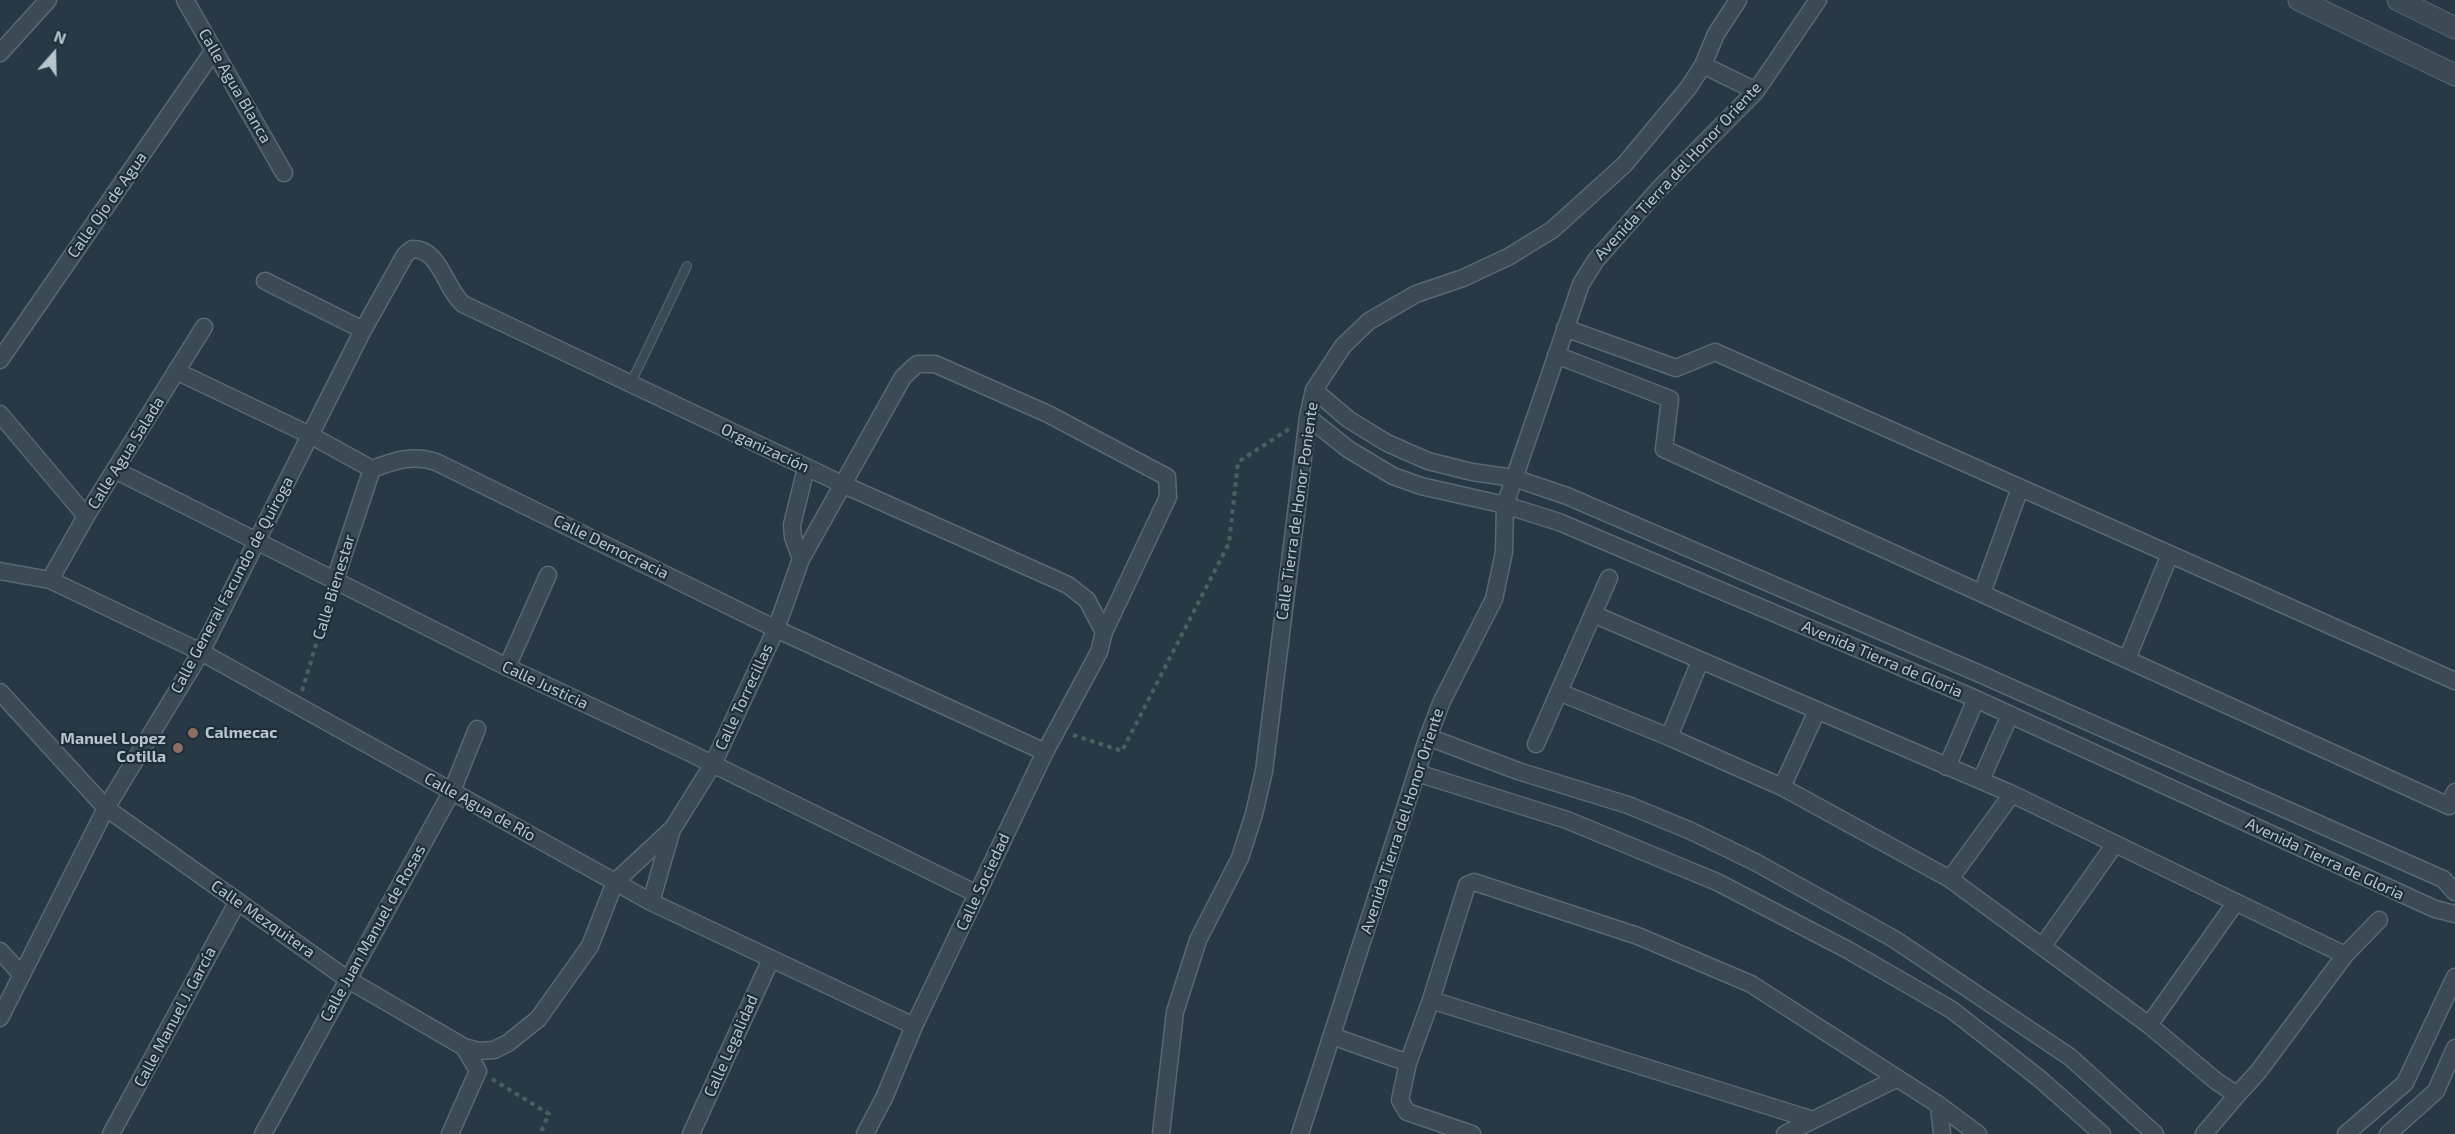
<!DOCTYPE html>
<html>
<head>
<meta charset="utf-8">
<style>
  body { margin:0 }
  #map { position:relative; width:2455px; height:1134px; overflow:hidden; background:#263945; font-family:"Exo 2",sans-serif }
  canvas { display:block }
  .north { position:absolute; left:24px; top:24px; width:60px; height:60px; -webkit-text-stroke:4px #1f2f39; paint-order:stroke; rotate:20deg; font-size:16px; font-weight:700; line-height:24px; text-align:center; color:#b8c5cd }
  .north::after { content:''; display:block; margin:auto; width:21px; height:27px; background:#b8c5cd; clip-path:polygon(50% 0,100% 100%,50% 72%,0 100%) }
</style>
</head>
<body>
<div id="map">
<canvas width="2455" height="1134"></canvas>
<div class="north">N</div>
</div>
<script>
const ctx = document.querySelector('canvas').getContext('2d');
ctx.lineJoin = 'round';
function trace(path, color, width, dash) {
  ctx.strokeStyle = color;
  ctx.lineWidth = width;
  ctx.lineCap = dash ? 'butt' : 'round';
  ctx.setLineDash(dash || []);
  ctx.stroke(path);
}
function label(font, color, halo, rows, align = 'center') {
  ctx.font = font + ' "Exo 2",sans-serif';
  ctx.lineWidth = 4.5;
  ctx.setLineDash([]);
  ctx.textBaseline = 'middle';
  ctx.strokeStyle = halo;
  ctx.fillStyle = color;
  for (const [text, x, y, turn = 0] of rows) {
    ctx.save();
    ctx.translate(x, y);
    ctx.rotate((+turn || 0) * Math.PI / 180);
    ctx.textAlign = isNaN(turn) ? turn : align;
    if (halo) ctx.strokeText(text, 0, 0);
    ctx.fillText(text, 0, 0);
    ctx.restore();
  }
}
const path = new Path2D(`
  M302,691L331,595
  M1073,735L1122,751L1229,543L1238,462L1289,429
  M492,1079L549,1114L540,1134`);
const service = new Path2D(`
  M630,385L687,266`);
const minor = new Path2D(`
  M185,0L284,173
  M0,53L48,0
  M1703,65L1756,91
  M265,281L363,330
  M1565,328L1676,368L1715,352L2455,681
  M1556,355L1670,399L1664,449L2449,806L2455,792
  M0,360L214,50
  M176,371L310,435L372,469C394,461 413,454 436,462L776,629L1045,752
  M1314,390L1348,419L1387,443L1428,461L1472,472L1514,478L1567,496L1980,674L2443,879L2455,892
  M0,414L86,516
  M1308,417L1348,449L1393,476L1421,486L1505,505L1559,522L1967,695L2435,909L2455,914
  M115,470L507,667L686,751L977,894
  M801,559L793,537L792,525L806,468
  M0,571L50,580L201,652L651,902L914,1026
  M50,580L86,516L204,327
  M335,580L372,469
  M1982,593L2020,488
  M1593,614L1609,578
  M2127,659L2170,554
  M507,667L548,575
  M0,692L106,808L347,979L464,1047L478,1071L450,1134
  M1559,692L1669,737L1782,787L1950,879L2149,1025L2216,1081L2237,1095L2258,1072L2345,955L2379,920
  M1428,737L1518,771L1628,805L1691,831L1755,862L1894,939L2070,1057L2155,1134
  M1669,737L1700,661
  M1536,744L1593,614L2012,794L2345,955
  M1947,767L1976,699
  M1417,773L1567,820L1717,882L1848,950L1952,1010L2040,1079L2102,1134
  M1981,780L2010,715
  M1782,787L1817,711
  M1950,879L2012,794
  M651,902L672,829
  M2042,947L2115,844
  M0,951L22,975
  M1431,1000L1813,1120
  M0,1018L106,808L201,652L363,330L405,255L412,249C440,248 445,289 463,304L844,485L1068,585L1087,600L1104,632
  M2149,1025L2236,902
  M1332,1036L1408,1063L1400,1100L1407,1112L1472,1134
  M464,1047L478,1051L494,1050L508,1043L538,1019L590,946L615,882L673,828L713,764L776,629L801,559L903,377L917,364H935L1048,414L1167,477L1168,497L1104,632L1099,652L1045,752L914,1026L884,1098L865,1134
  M1408,1063L1431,1000L1467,885L1474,882L1638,936L1751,984L1939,1105L1978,1134
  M1939,1105L1942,1134
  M111,1134L238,901
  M263,1134L452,791L477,729
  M691,1134L771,959
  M1161,1134L1175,1012L1198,940L1240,858L1254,814L1264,771L1308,417L1314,390L1343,346L1369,321L1416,294L1463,278L1508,257L1552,230L1624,165L1689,87L1703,65L1716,34L1738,0
  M1300,1134L1428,737L1442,701L1494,599L1504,552L1505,505L1581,284L1596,260L1658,190L1756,91L1818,0
  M1785,1134L1896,1079
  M2204,1134L2237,1095
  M2346,1134L2405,1083L2455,977
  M2388,1134L2436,1091L2455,1048`);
const tertiary = new Path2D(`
  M2299,0L2455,75
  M2398,0L2455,28`);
const markers = [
  [193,733,6,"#8d6e63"],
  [178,748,6,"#8d6e63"]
];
const streetNames = [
  ["Calle Agua Blanca",235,86,60],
  ["Avenida Tierra del Honor Oriente",1678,171,-47],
  ["Calle Ojo de Agua",107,205,-55],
  ["Organización",765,448,25],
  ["Calle Agua Salada",126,453,-58],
  ["Calle Tierra de Honor Poniente",1297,511,-82],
  ["Calle Democracia",611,547,26],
  ["Calle General Facundo de Quiroga",232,585,-62],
  ["Calle Bienestar",334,587,-73],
  ["Avenida Tierra de Gloria",1882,659,23],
  ["Calle Justicia",545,685,25],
  ["Calle Torrecillas",744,697,-65],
  ["Calle Agua de Río",480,807,29],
  ["Avenida Tierra del Honor Oriente",1402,821,-72],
  ["Avenida Tierra de Gloria",2325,859,25],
  ["Calle Sociedad",983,882,-65],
  ["Calle Mezquitera",263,919,35],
  ["Calle Juan Manuel de Rosas",373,933,-61],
  ["Calle Manuel J. García",175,1017,-62],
  ["Calle Legalidad",731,1046,-66]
];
const poiNames = [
  ["Calmecac",205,733],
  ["Manuel Lopez",166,739,"right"],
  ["Cotilla",166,757,"right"]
];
trace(service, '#596871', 10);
trace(minor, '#596871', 19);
trace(tertiary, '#596871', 23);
trace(path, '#47615f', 4, [4.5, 4.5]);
trace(service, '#3b4a54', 8);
trace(minor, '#3b4a54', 16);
trace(tertiary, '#3b4a54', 21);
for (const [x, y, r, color] of markers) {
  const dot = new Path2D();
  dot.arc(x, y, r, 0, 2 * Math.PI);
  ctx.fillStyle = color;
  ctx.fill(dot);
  trace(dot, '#1f2f39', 2);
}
label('16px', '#b8c5cd', '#1f2f39', streetNames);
label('bold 16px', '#b8c5cd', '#1f2f39', poiNames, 'left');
</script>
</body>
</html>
